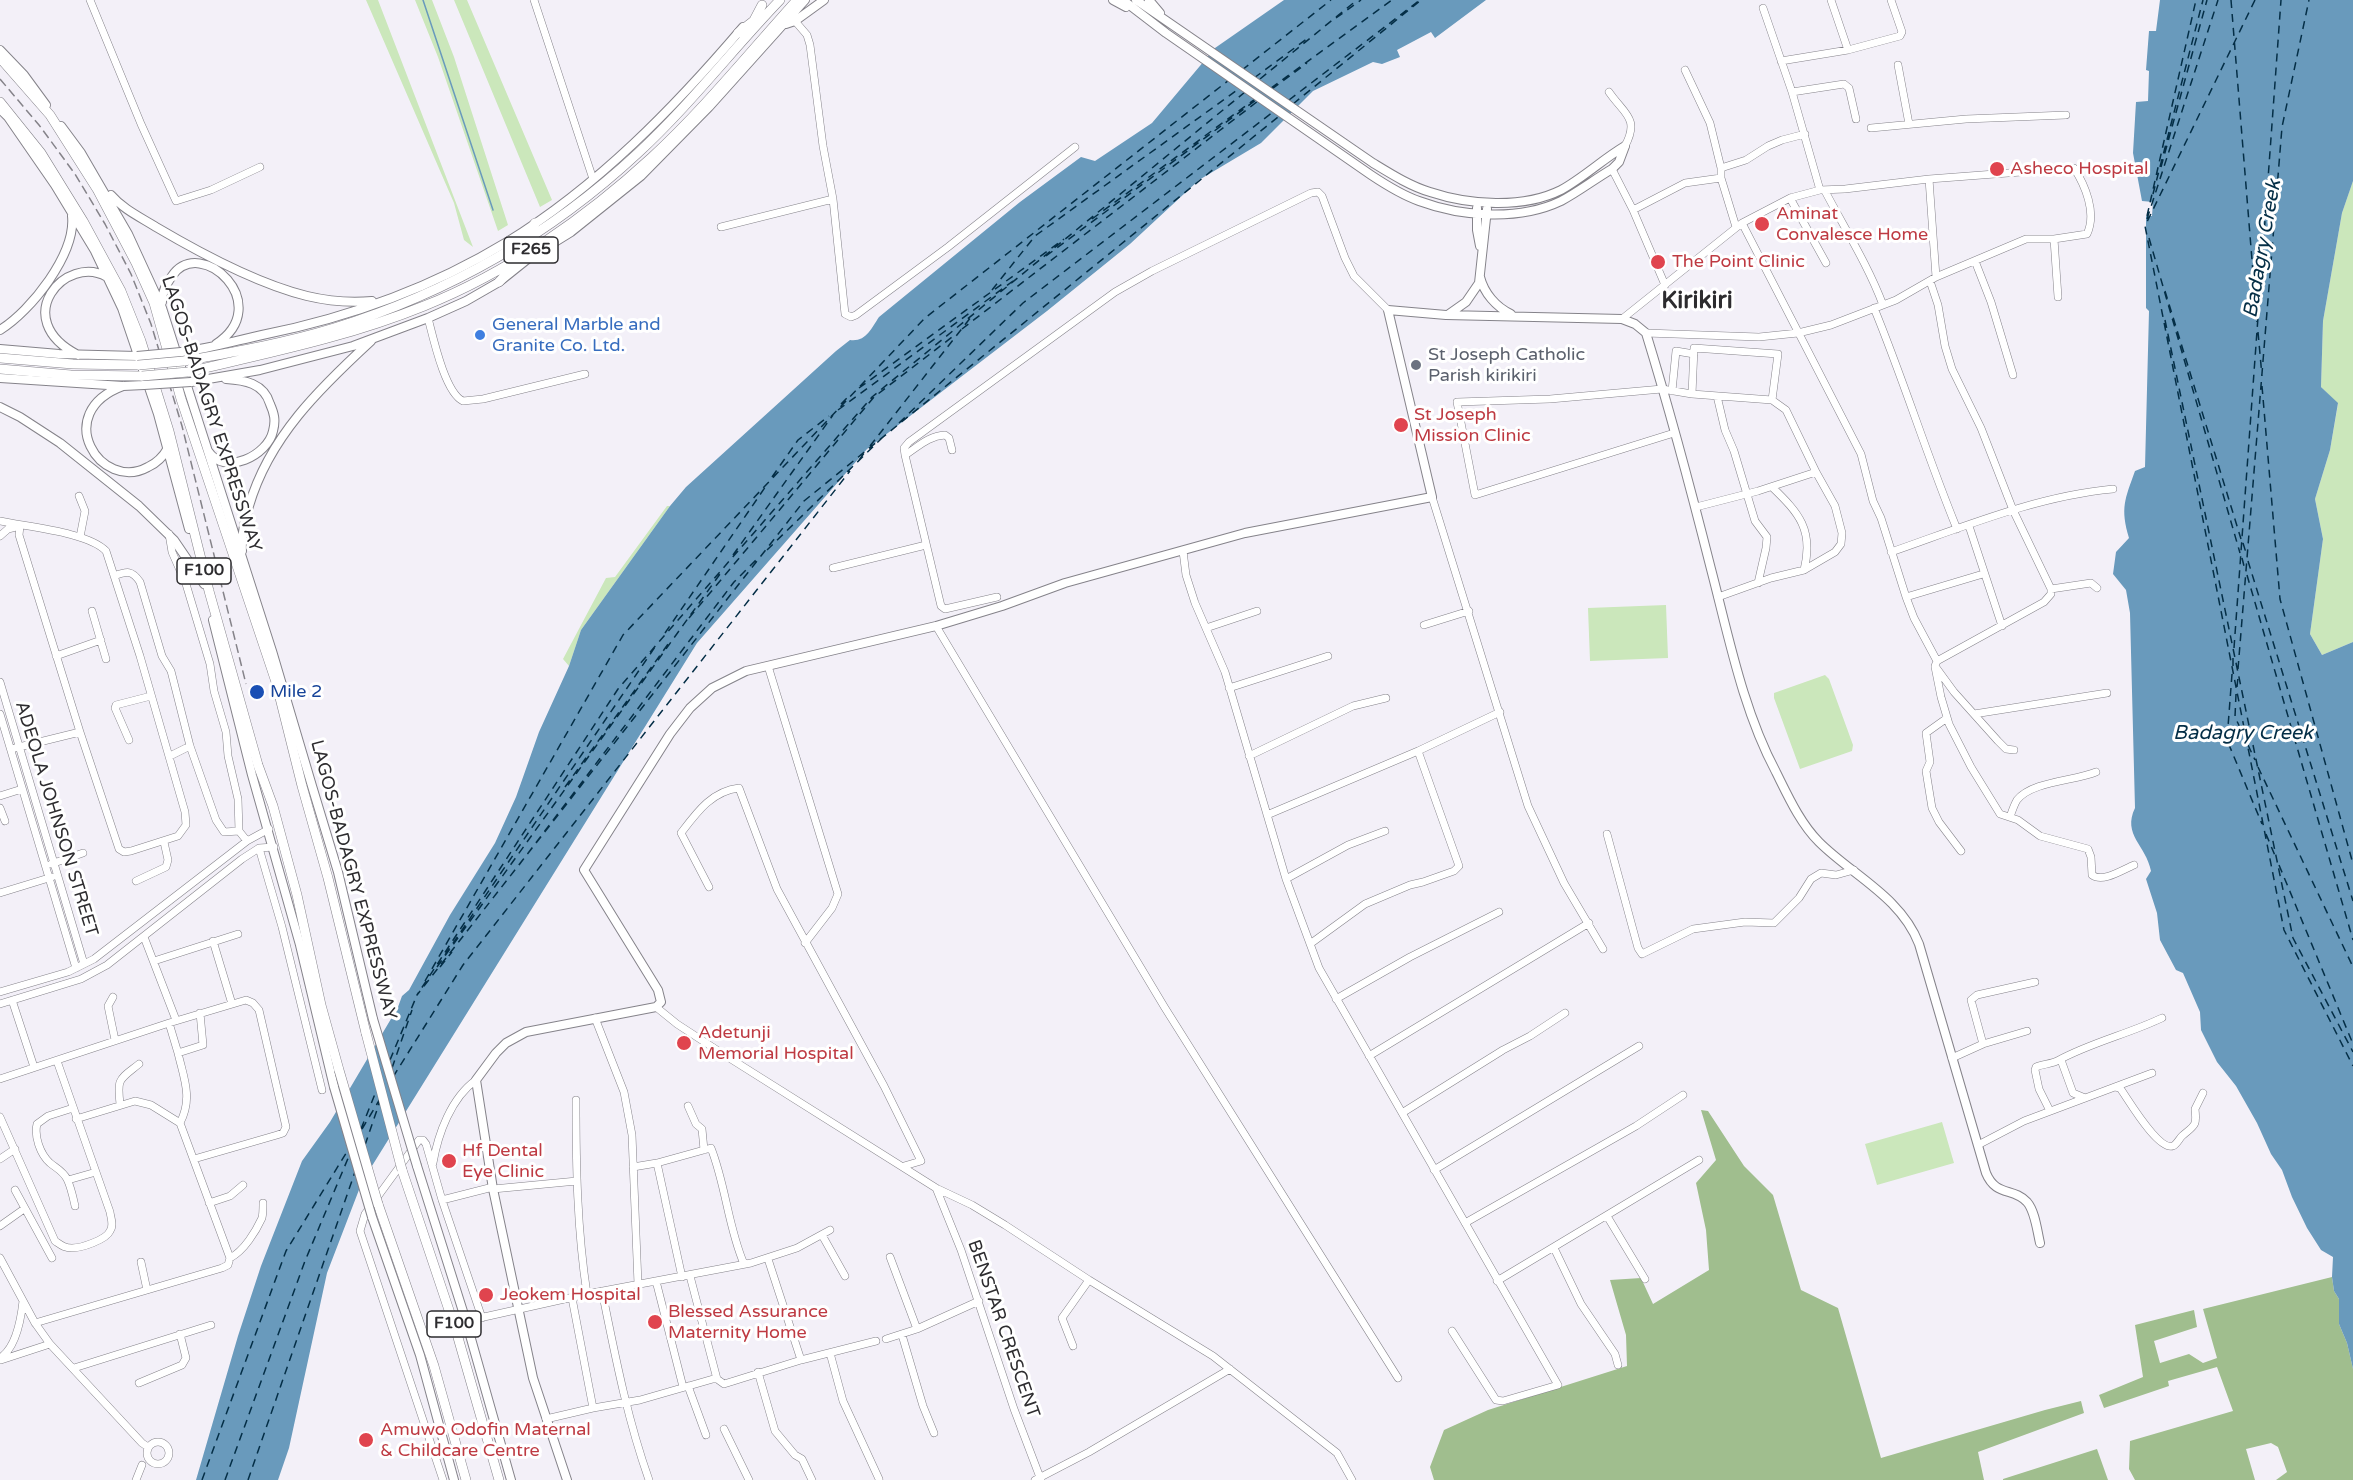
<!DOCTYPE html>
<html>
<head>
<meta charset="utf-8">
<style>
  body { margin:0 }
  canvas { display:block; background:#f3f0f8 }
</style>
</head>
<body>
<canvas width="2353" height="1480"></canvas>
<script>
const ctx = document.querySelector('canvas').getContext('2d');
ctx.lineJoin = 'round';
function paint(path, color) {
  ctx.fillStyle = color;
  ctx.fill(path, 'evenodd');
}
function trace(path, color, width, dash) {
  ctx.strokeStyle = color;
  ctx.lineWidth = width;
  ctx.lineCap = dash ? 'butt' : 'round';
  ctx.setLineDash(dash || []);
  ctx.stroke(path);
}
function label(font, color, halo, rows, align = 'center') {
  ctx.font = font + ' "Varela Round",sans-serif';
  ctx.lineWidth = 6;
  ctx.setLineDash([]);
  ctx.textBaseline = 'middle';
  ctx.strokeStyle = halo;
  ctx.fillStyle = color;
  for (const [text, x, y, turn = 0] of rows) {
    ctx.save();
    ctx.translate(x, y);
    ctx.rotate((+turn || 0) * Math.PI / 180);
    ctx.textAlign = isNaN(turn) ? turn : align;
    if (halo) ctx.strokeText(text, 0, 0);
    ctx.fillText(text, 0, 0);
    ctx.restore();
  }
}
const green = new Path2D(`
  M366,0H378L473,247L464,240L454,203Z
  M415,0H432L454,57L508,225L498,231L438,57Z
  M454,0H467L552,200L540,207Z
  M2353,181V642L2322,655L2310,634L2323,539L2315,499L2330,450L2338,404L2321,387L2323,321L2342,213Z
  M667,506H670L581,630L569,666L563,659L606,578L615,577Z
  M1666,605L1668,658L1590,661L1588,608Z
  M1825,675L1829,679L1853,745L1852,751L1800,769L1774,698V693Z
  M1942,1122L1954,1163L1877,1185L1865,1144Z`);
const forest = new Path2D(`
  M1701,1110L1708,1111L1744,1166L1773,1195L1801,1290L1838,1308L1881,1458L2045,1410L2081,1401L2084,1413L1978,1452L1984,1480H1434L1430,1467L1444,1430L1488,1410L1627,1366L1626,1335L1610,1280L1641,1278L1653,1304L1709,1270L1706,1230L1696,1183L1716,1160Z
  M2332,1277L2334,1291L2339,1299V1324L2347,1343L2353,1369V1480H2276L2287,1472L2278,1447L2271,1443L2246,1449L2255,1480H2135L2129,1469L2130,1441L2233,1411L2217,1367L2168,1381L2169,1386L2104,1408L2099,1395L2143,1377L2135,1325L2194,1310L2197,1327L2154,1341L2160,1363L2189,1354L2203,1363L2217,1358L2203,1309Z
  M2097,1449L2108,1480H2003V1479Z`);
const water = new Path2D(`
  M1284,0H1486L1435,38L1431,32L1397,50L1400,57L1382,64L1373,62L1313,91L1261,143L1199,180L1130,244L1047,311L867,449L697,643L362,1182L327,1273L289,1448L278,1480H196L238,1336L261,1266L302,1161L330,1122L398,1007L402,996L409,990L450,915L495,843L516,797L539,732L569,666L581,630L670,506L686,487L836,351L850,340C866,342 871,329 879,317L1020,202L1081,157L1095,161L1152,123L1215,48Z
  M2160,0H2353V181L2342,213L2323,321L2321,387L2338,403L2330,450L2315,499L2323,539L2310,634L2322,655L2353,642V1369L2347,1343L2339,1324V1299L2334,1291L2332,1277L2333,1257L2321,1250L2307,1228L2292,1197L2282,1170L2271,1154L2257,1123L2236,1086L2217,1062L2201,1030L2200,1012L2183,973L2176,970L2160,940L2157,913L2146,879L2151,871C2146,845 2122,835 2135,808L2130,613L2126,590L2113,574L2116,552L2129,538C2120,508 2125,499 2135,471L2145,467L2149,311L2146,308V216H2152L2153,202L2142,201L2133,153L2136,102L2148,101L2149,71L2146,70L2149,31H2156Z`);
const stream = new Path2D(`
  M423,0L493,210`);
const ferry = new Path2D(`
  M2231,0L2257,322
  M2255,0L2145,226L2284,930L2353,1066
  M1336,18L1361,0
  M1242,70L1331,0
  M1254,78L1308,38
  M1260,79L1357,0
  M1271,88L1392,0
  M1272,89L1307,63
  M1245,92L872,397L618,689L417,995L804,501L1278,117
  M1289,100L1420,0
  M1293,104L1421,0
  M2161,167L2207,0
  M2153,194L2203,0
  M2147,216L2196,0
  M1092,219L1255,99
  M2147,219L2218,0
  M2149,238L2240,553
  M1046,256L1256,100
  M992,290L1035,236L1240,88
  M2165,291L2241,539
  M2165,320L2293,938L2353,1052
  M962,329L1258,101
  M2258,332L2262,376
  M2262,386L2280,599L2353,864
  M859,388L1064,239
  M841,404L850,395
  M838,410L1013,281
  M899,423L1023,303L1273,112
  M870,446L971,317
  M859,460L865,452
  M772,477L798,440L829,416
  M2243,543L2247,556
  M767,550L882,438
  M733,555L833,415
  M2242,558L2245,570
  M2248,561L2353,901
  M2247,575L2353,940
  M689,618L874,397L956,334
  M665,633L766,486
  M2234,648L2281,0
  M2233,666V656
  M2238,669L2282,127L2309,0
  M2232,674L2227,740L2262,824
  M2237,687L2238,677
  M2236,694L2235,717L2245,738
  M2248,745L2255,760
  M2258,767L2353,967
  M565,787L671,640
  M2266,834L2276,858
  M519,865L734,582L757,559
  M2279,865L2353,1044
  M445,955L655,647
  M437,967L720,574
  M440,967L452,952
  M425,981L623,635L925,318L1229,80
  M390,1060L417,995
  M392,1068L412,1010
  M393,1077L463,965L850,471
  M361,1129L377,1089
  M362,1129L380,1099
  M365,1145L380,1101
  M202,1480L286,1251L348,1150
  M225,1480L305,1261L349,1156
  M248,1480L355,1172`);
const minor = new Path2D(`
  M90,0L141,124L176,201L211,190L260,167
  M534,0L593,179
  M1831,0L1848,50
  M1763,8L1792,92L1820,190
  M795,21L807,35L810,45L823,146L833,199L845,314L851,317L856,315L948,247L1075,147
  M1781,61L1848,50L1900,36L1902,32L1891,0
  M1898,65L1909,124
  M1685,70L1710,123L1721,168
  M1609,92C1624,114 1640,118 1625,146
  M1792,92L1844,84L1849,88L1856,119
  M1871,128L1966,119L2066,115
  M1612,169L1633,210L1665,285
  M1929,179L1936,277
  M1825,191C1845,229 1868,265 1883,305
  M1790,198L1826,263
  M1633,210L1685,183L1721,178
  M1742,223L1861,454L1873,501L1881,518L1906,597L1914,618L1937,661L1935,666L1954,692L1998,741L2006,749L2014,750
  M721,227L833,199
  M1736,227L1721,178V168L1746,160L1768,146L1782,140L1805,134
  M2054,239L2058,297
  M1975,261L1991,302L2013,375
  M1930,281L1938,305L1945,346L1952,369L1981,428L2013,510L2051,589L2091,583L2097,588
  M1874,308C1904,381 1927,456 1957,529
  M428,318C433,337 445,393 463,401L483,399L585,374
  M1622,319L1742,223L1790,198L1820,190L1845,189L1929,179L2074,168C2085,185 2097,213 2087,234L2054,239H2026L1936,277L1896,300L1831,325L1798,333L1759,337L1646,333
  M1672,391L1676,351L1694,354
  M1692,394L1694,348L1778,354L1772,400
  M1717,396L1725,430L1734,451L1755,521L1767,537L1766,548L1758,583
  M1674,433L1475,495L1457,402L1550,399L1662,389L1692,394L1772,400L1786,410L1816,472L1835,506L1842,533L1841,544L1835,552L1804,570L1771,578L1718,597
  M952,450L949,438L945,435C928,436 918,447 905,455L941,606L945,609L997,597
  M905,455L904,448L909,442L1115,292L1152,271L1311,193L1318,192L1322,196L1345,258L1354,276L1388,310
  M1772,487C1799,513 1814,530 1804,570
  M79,496L85,511L80,537
  M1432,497L1528,806L1564,883L1603,949
  M1696,507L1758,491L1816,472
  M0,521C27,527 88,532 106,551L140,656L185,812L186,825L178,836L131,851L124,852L119,849L80,732L19,535L20,526L8,529L0,536
  M1969,526L2002,626
  M169,534L172,552L186,584L210,664L214,691L226,732L228,756L238,799L239,831
  M1183,551L1186,575L1195,603L1225,672L1286,879L1319,968L1558,1385L1503,1401L1496,1400L1452,1331
  M1891,552C1963,527 2037,496 2113,489
  M833,568L926,545
  M114,576C127,571 132,570 140,582L162,656L171,671L190,746L216,820L224,832L239,831L247,841
  M1906,597L1983,574
  M92,611L106,659
  M1424,625L1469,611
  M936,626L1165,1008L1398,1378
  M1206,628L1257,611
  M56,656L101,640
  M1937,661L2044,602L2051,594V589
  M768,666L838,894L832,908L805,943
  M1935,667L1941,697L1949,724L1971,767L2000,814L2018,820L2040,836L2088,849L2091,857L2092,875C2103,883 2122,870 2134,865
  M0,682L84,964
  M1229,688L1328,656
  M0,714L76,968
  M1974,714L2107,693
  M1947,718L1926,733L1930,762L1926,771L1932,808L1939,822L1961,851
  M129,740L115,708L116,705L151,696
  M15,748L80,732
  M170,756L190,746
  M1249,756L1353,706L1386,698
  M0,796L22,789
  M0,808L5,821
  M1267,815L1418,751L1500,712
  M2010,817C2012,811 2014,805 2017,800C2032,781 2075,781 2096,772
  M1607,834L1638,948L1642,954L1693,929L1745,922L1774,923L1799,898L1811,879L1821,873L1836,875L1854,870
  M259,848L282,927L322,1090
  M51,864L83,853
  M1286,879L1348,845L1385,831
  M136,881L166,867L168,860L164,842
  M709,887L681,833C697,812 712,791 739,788L777,889L884,1086L921,1161L904,1166
  M0,893L52,877
  M144,937L176,1020
  M213,941L232,1004
  M1310,944L1365,904L1410,885L1423,882L1454,871L1459,866L1418,751
  M154,961L238,934
  M0,992L68,972L94,959L247,841L269,829
  M113,997L108,1006L115,1040
  M1336,999L1410,957L1499,912
  M12,1000L34,1067
  M0,1004L81,979L107,965L242,859L259,848L274,847
  M656,1007L677,1024L723,1054L936,1188L972,1205L1005,1225L1089,1280L1213,1356L1337,1453L1352,1480
  M595,1018L624,1092L632,1135L638,1284
  M169,1023L178,1053
  M1983,1044L1971,1000L1977,995L2035,982
  M1369,1056L1589,923
  M1952,1058L1983,1044L2027,1031
  M2061,1060L2073,1093L2085,1098
  M0,1079L169,1023L246,1000L253,1003L259,1010L286,1127L283,1133L277,1135L194,1159
  M2115,1087L2120,1088C2128,1099 2158,1151 2173,1146C2177,1144 2179,1139 2182,1136C2195,1125 2197,1126 2195,1109L2203,1093
  M576,1100C576,1165 577,1229 587,1294
  M120,1104C117,1078 119,1080 139,1064
  M688,1106L696,1124L702,1129L704,1150
  M73,1108L48,1116L37,1124C34,1136 40,1154 50,1163C56,1168 63,1171 67,1179C71,1187 73,1197 75,1206
  M2050,1111L2039,1089L2035,1070L2036,1067C2043,1064 2052,1064 2059,1060C2090,1043 2128,1034 2162,1018
  M1402,1113L1503,1050L1530,1036L1565,1013
  M0,1117L55,1241C61,1245 64,1248 72,1248C81,1248 106,1240 110,1231C114,1225 111,1219 110,1212L57,1061
  M180,1123C193,1098 184,1079 178,1053L203,1045L200,1013
  M1978,1145L2024,1121L2152,1073
  M0,1159L15,1149
  M433,1163C438,1134 451,1098 476,1080
  M657,1163L682,1277
  M633,1167L657,1163L711,1148C726,1186 728,1227 744,1264
  M1434,1170L1639,1046
  M68,1180L96,1172
  M936,1188L961,1250L1014,1409L1041,1480
  M493,1189L577,1181
  M15,1190L52,1258
  M442,1200L493,1187
  M209,1203L230,1196L243,1185
  M1607,1216L1645,1279
  M1465,1223L1636,1126L1683,1095
  M0,1226L24,1209
  M822,1235L845,1276
  M1554,1248L1581,1304L1615,1354L1618,1365
  M890,1257L917,1329
  M0,1258L35,1323L50,1344L142,1443L148,1447
  M230,1258C244,1251 256,1231 262,1218C263,1214 263,1207 263,1203
  M768,1259L801,1360
  M141,1262L147,1290
  M690,1276L717,1379
  M656,1281L683,1387
  M1497,1281L1699,1160
  M602,1291C615,1355 627,1418 649,1480
  M572,1298L593,1408
  M466,1321L587,1294L751,1263L797,1248L830,1230
  M35,1323L222,1268L228,1265L230,1258L180,1123L151,1105L135,1101L76,1119
  M902,1335L923,1406L934,1433
  M886,1339L917,1329L979,1301
  M1073,1346L1062,1318L1089,1280
  M830,1353L843,1401L879,1479
  M0,1358C16,1348 21,1319 23,1301
  M1,1360L50,1344
  M74,1368L211,1325
  M758,1372L775,1431L795,1455L802,1459L812,1480
  M139,1383L182,1365L186,1358L180,1334
  M688,1386L706,1435
  M546,1419L593,1408L640,1400L713,1379H717L724,1384L801,1360L876,1341
  M724,1429L749,1480
  M147 1453a11 11 0 1 1 22 0a11 11 0 1 1-22 0Z
  M136,1480L142,1465
  M443,1480L360,1231L365,1214L419,1140H423L426,1144L442,1200L482,1318
  M1035,1480L1089,1452L1230,1369`);
const major = new Path2D(`
  M1113,0L1126,7
  M1123,0L1166,33L1371,175C1386,185 1402,195 1419,201C1462,217 1519,221 1561,201C1578,192 1595,179 1612,169L1619,162L1625,146
  M1136,0L1373,163C1391,174 1410,186 1430,192C1469,205 1523,209 1561,190C1583,178 1603,159 1625,146
  M1149,0L1160,13
  M786,24L795,21L824,0
  M0,50L24,75L46,105
  M0,109L8,117L55,185L95,251L122,308L158,414L189,529
  M61,126L81,153L128,234L162,308L272,651L312,786L338,872L373,1019
  M111,195C123,209 140,217 156,227C200,253 258,284 307,296C328,301 350,303 372,301
  M1477,208V230L1480,246
  M1480,277C1484,293 1496,307 1511,314
  M162,302C162,291 166,285 172,276C201,234 276,305 216,344
  M1449,314L1466,302L1479,283L1487,209
  M0,330C31,311 76,254 72,216
  M0,349L59,354L137,356
  M181,352C208,349 235,341 262,335C347,318 433,287 507,242C598,186 674,108 743,27
  M78,355C8,319 66,253 107,277
  M0,378L123,386L144,385
  M191,382L260,370L353,346L428,318L466,301L499,282L529,258L571,232L641,176L709,107L805,0
  M123,386C50,413 101,493 148,467C157,463 163,457 168,448
  M0,407L20,417L60,443L139,506L174,540L204,584
  M208,451C225,477 268,455 273,431C276,420 274,413 270,404C264,383 244,380 226,379
  M242,551C241,535 245,521 249,506C269,437 320,388 371,341
  M213,620L252,775L300,945L334,1087
  M417,1166L466,1321L511,1480
  M372,1217L420,1355L454,1480
  M567,1480L533,1378L493,1189L476,1080L496,1053L506,1043L526,1032L656,1007L661,1002L658,990L584,870L670,734L690,708L712,688L746,671L936,626L1002,606L1065,583L1245,533L1432,497L1388,310L1446,315L1622,319L1635,324L1646,333C1670,411 1691,490 1711,569C1729,638 1743,710 1776,772C1788,796 1800,823 1819,842C1852,875 1901,897 1919,944L1986,1173C1996,1197 2013,1187 2027,1202C2035,1211 2037,1230 2040,1243`);
const highway = new Path2D(`
  M752,24L762,5
  M738,33L756,19
  M0,58L50,115L97,189L136,263L154,303L181,399L276,682L302,786L328,878L366,1033
  M0,102L41,153L83,221L121,291L141,341L169,431L209,591L258,765L273,806L297,895L321,1005L339,1070
  M525,239L535,223
  M509,241L525,239
  M499,282L517,262
  M0,358L73,364L139,365
  M184,361C234,352 285,343 334,328C448,293 551,234 638,153C689,106 732,50 780,0
  M0,369L71,375L142,376
  M188,372C268,353 348,337 424,306C507,273 587,217 652,157C704,109 749,53 797,0
  M402,1170L457,1334L499,1480
  M378,1204L434,1366L466,1480`);
const rail = new Path2D(`
  M0,79L39,125L75,174L105,224L131,274L151,324L182,426L246,684`);
const majorBridge = new Path2D(`
  M137,356L181,352
  M144,385L191,382
  M373,1019L417,1166
  M334,1087L372,1217`);
const highwayBridge = new Path2D(`
  M139,365L184,361
  M142,376L188,372
  M366,1033L402,1170
  M339,1070L378,1204`);
const markers = [
  [1997,169,8,"#e0444e"],
  [1762,224,8,"#e0444e"],
  [1658,262,8,"#e0444e"],
  [480,335,6,"#3f7fe0"],
  [1416,365,6,"#6b7280"],
  [1401,425,8,"#e0444e"],
  [257,692,8,"#1a4fb4"],
  [684,1043,8,"#e0444e"],
  [449,1161,8,"#e0444e"],
  [486,1295,8,"#e0444e"],
  [655,1322,8,"#e0444e"],
  [366,1440,8,"#e0444e"]
];
const shields = [
  [531,250,54],
  [204,571,54],
  [454,1324,54]
];
const shieldNames = [
  ["F265",531,250],
  ["F100",204,571],
  ["F100",454,1324]
];
const healthNames = [
  ["Asheco Hospital",2010,169],
  ["Aminat",1776,214],
  ["Convalesce Home",1776,235],
  ["The Point Clinic",1672,262],
  ["St Joseph",1414,415],
  ["Mission Clinic",1414,436],
  ["Adetunji",698,1033],
  ["Memorial Hospital",698,1054],
  ["Hf Dental",462,1151],
  ["Eye Clinic",462,1172],
  ["Jeokem Hospital",500,1295],
  ["Blessed Assurance",668,1312],
  ["Maternity Home",668,1333],
  ["Amuwo Odofin Maternal",380,1430],
  ["& Childcare Centre",380,1451]
];
const shopNames = [
  ["General Marble and",492,325],
  ["Granite Co. Ltd.",492,346]
];
const worshipNames = [
  ["St Joseph Catholic",1428,355],
  ["Parish kirikiri",1428,376]
];
const streetNames = [
  ["LAGOS-BADAGRY EXPRESSWAY",211,414,72],
  ["ADEOLA JOHNSON STREET",56,819,73],
  ["LAGOS-BADAGRY EXPRESSWAY",353,880,75],
  ["BENSTAR CRESCENT",1003,1329,71]
];
const transitNames = [
  ["Mile 2",270,692]
];
const waterNames = [
  ["Badagry Creek",2263,249,-80],
  ["Badagry Creek",2243,734]
];
const districtNames = [
  ["Kirikiri",1697,302]
];
paint(green, '#cbe7bb');
paint(forest, '#a0be8e');
paint(water, '#699abc');
trace(stream, '#699abc', 1.5);
trace(ferry, '#042e46', 1.5, [8, 6]);
trace(minor, '#85838a', 8);
trace(major, '#85838a', 10);
trace(highway, '#85838a', 10);
trace(minor, '#fff', 7);
trace(major, '#fff', 8);
trace(highway, '#fff', 9);
trace(rail, '#858389', 1.5, [9, 4.5]);
trace(majorBridge, '#85838a', 10, []);
trace(highwayBridge, '#85838a', 10, []);
trace(majorBridge, '#fff', 8);
trace(highwayBridge, '#fff', 9);
for (const [x, y, r, color] of markers) {
  const dot = new Path2D();
  dot.arc(x, y, r, 0, 2 * Math.PI);
  ctx.fillStyle = color;
  ctx.fill(dot);
  trace(dot, '#fff', 2);
}
for (const [x, y, w] of shields) {
  const box = new Path2D();
  box.roundRect(x - w / 2, y - 13, w, 26, 4.5);
  ctx.fillStyle = '#fff';
  ctx.fill(box);
  trace(box, '#2d2c2f', 1.5);
}
label('bold 16px', '#2d2c2f', null, shieldNames);
label('18px', '#be3a42', '#fff', healthNames, 'left');
label('18px', '#366cbe', '#fff', shopNames, 'left');
label('18px', '#5b616d', '#fff', worshipNames, 'left');
label('18px', '#2d2c2f', '#fff', streetNames);
label('18px', '#164399', '#fff', transitNames, 'left');
label('italic 20px', '#042e46', '#fff', waterNames);
label('bold 24px', '#2d2c2f', '#fff', districtNames);
</script>
</body>
</html>
